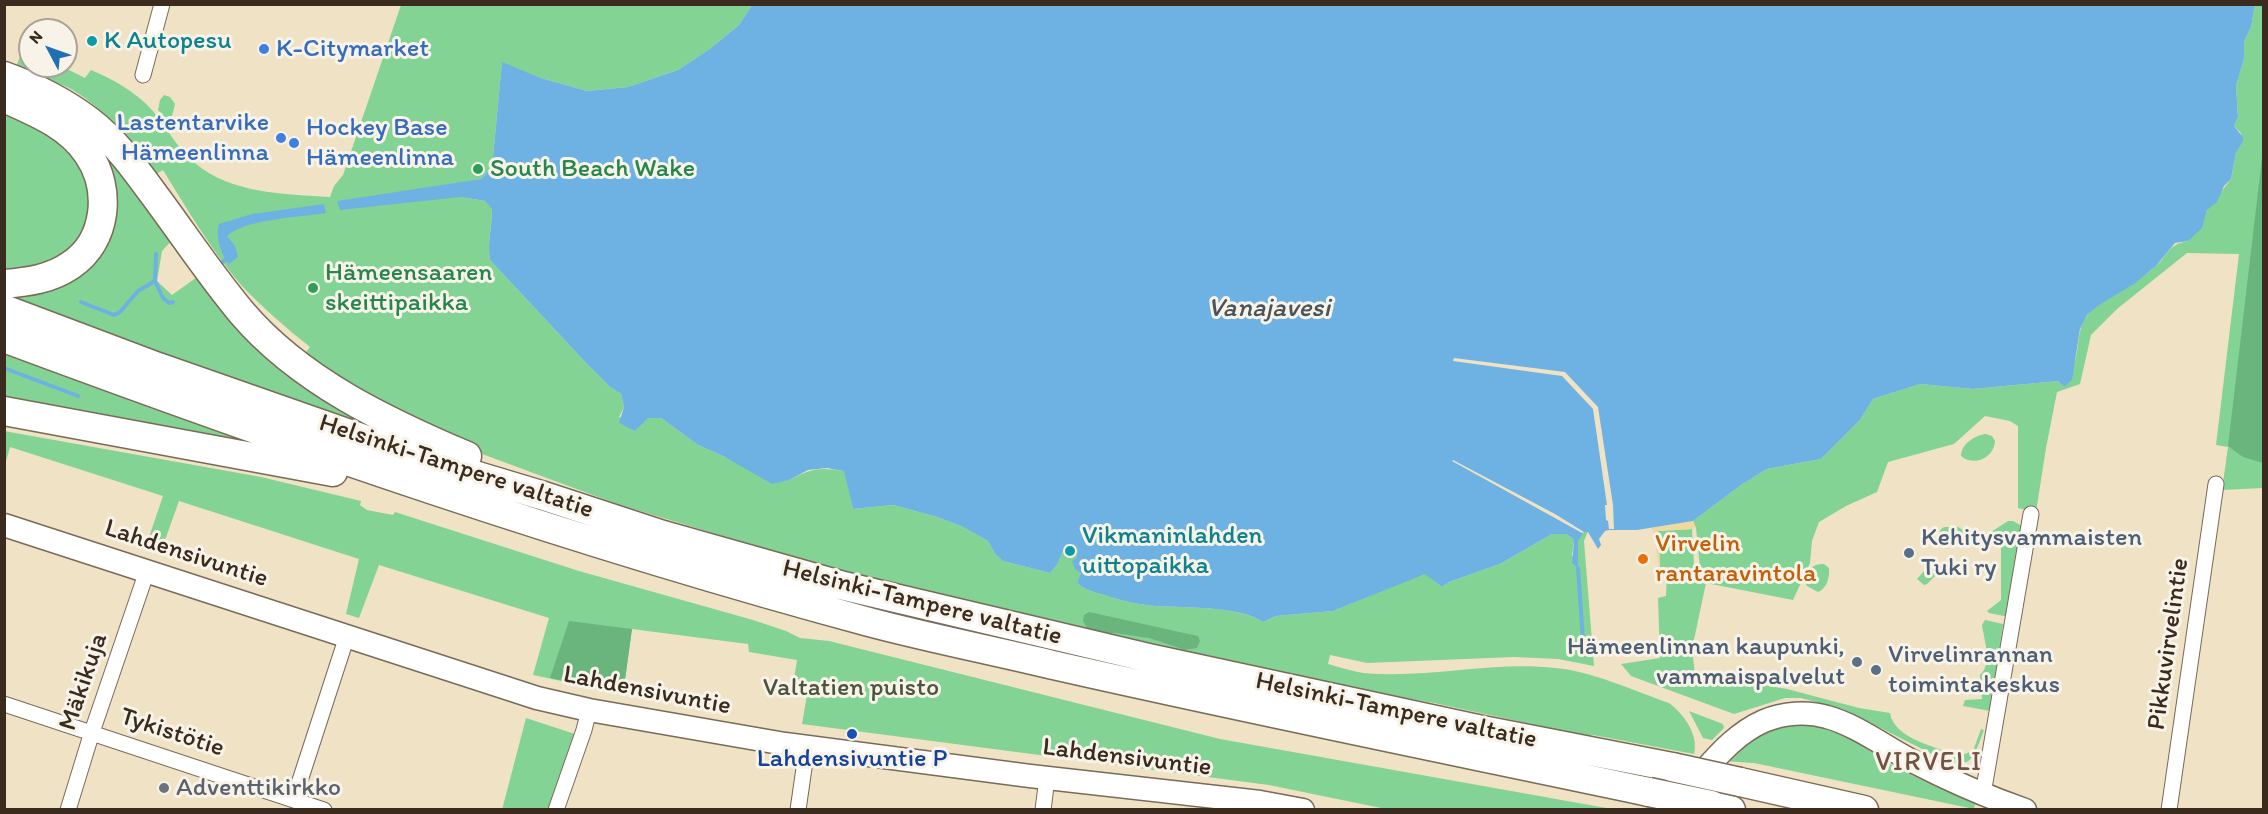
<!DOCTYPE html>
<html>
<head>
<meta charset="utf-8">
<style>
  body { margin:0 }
  #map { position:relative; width:2268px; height:814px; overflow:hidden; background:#f0e2c5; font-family:Itim,sans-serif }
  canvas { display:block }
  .frame { position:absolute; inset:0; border:6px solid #3b2a1e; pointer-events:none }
  .north { position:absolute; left:18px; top:18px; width:60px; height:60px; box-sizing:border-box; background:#f7f3e8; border:2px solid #aca397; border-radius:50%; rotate:311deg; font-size:16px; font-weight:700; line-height:24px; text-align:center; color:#3b2a1e }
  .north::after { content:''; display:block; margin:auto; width:21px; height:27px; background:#1f6fb2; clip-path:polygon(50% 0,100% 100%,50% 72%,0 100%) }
</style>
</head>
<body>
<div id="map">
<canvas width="2268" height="814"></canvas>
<div class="frame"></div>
<div class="north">N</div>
</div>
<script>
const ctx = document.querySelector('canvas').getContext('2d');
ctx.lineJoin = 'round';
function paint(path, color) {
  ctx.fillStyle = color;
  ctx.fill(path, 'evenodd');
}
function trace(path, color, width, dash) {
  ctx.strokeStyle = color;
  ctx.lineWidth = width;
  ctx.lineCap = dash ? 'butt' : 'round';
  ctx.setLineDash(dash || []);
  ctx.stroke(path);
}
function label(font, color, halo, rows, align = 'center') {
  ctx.font = font + ' Itim,sans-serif';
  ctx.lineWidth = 6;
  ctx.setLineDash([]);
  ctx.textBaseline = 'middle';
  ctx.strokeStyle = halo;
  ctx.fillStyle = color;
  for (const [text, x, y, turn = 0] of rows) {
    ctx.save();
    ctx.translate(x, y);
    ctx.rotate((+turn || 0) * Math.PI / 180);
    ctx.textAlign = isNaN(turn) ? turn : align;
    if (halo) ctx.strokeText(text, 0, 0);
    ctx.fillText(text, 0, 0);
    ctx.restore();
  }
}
const green = new Path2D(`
  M401,5H752L739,25L711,48L678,70L628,87L587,91L541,78L502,63L492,167L481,179L460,183V197L485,201L492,208C492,227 487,242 490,260L586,363L610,387L621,394L624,407L619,417L644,420L648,418H661L698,445L725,457L789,480C812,468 820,467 845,471L853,509L893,505L937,517L961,526L988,541L995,554L1003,561L1050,573L1057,565L1066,544L1076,545L1078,550L1076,558L1081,573L1077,582C1083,590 1092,591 1101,594C1116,599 1130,603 1146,605C1179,609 1235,604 1263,622L1276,616L1333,611L1425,573L1442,587L1449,582L1500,564L1552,534H1566L1572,538L1574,542L1572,555L1578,568V542L1584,532L1588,531L1584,541L1594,666L1558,659L1514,657L1367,663L1330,655L1328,664C1339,667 1352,671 1363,673C1428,679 1491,661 1555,668C1591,671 1635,691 1669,703C1684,714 1699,735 1694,754L1593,735L1587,736L1434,703L1301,680L846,572L769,550L617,504L439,438L302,357L310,347C286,328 262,307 241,285C211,250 187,209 163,170L155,175C129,143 103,104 65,86C49,79 32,74 16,67L23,49L30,53V66H61L85,78L91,70C114,80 135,91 152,110C167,127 177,149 195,163C231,194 285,194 330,197L334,186L343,175Z
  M2255,5H2263V488L2222,490L2228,447L2216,445L2239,254L2187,253L2117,309L2091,335L2080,384L2057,392L2046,448L2036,512L2018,508V426L2010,421L1985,416L1954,444L1888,462L1877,492L1846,506L1819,522L1812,541L1810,563L1793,600L1706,583L1692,649L1695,674L1787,689L1859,708L1890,713C1894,739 1937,747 1959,756L1973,751L1981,729L1984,730L1974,756L1967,762L1950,763L1843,709L1801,698H1785L1734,714L1631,676L1621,664L1660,658L1658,598L1666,596L1667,567H1660L1658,531L1692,529L1694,565L1700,568L1696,528L1693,521L1741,485L1767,469L1821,459L1860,420L1873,399L1920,384L1973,389L2058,381L2064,387C2068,377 2074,367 2076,357C2079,343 2078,329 2086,317C2097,300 2139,283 2157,265C2170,252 2168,245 2188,241L2204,219L2207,210L2231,179L2236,153L2243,142L2241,133L2234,126L2238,117L2236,86L2244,59V42L2251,27Z
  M164,95L170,97L175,104L170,124L158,110L160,100Z
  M5,112L28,118L73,154L86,178L92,218L67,260L5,274Z
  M94,138L175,237L162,251L157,281L172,295L197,277L303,388L415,443L5,297L88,260Z
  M4,351L286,452L5,404Z
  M4,431L261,477L361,501L360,505L367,510L393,515L395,512L579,571L753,620L786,631L800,638L829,641L1220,739L1612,809H1386L1269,785L802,724L808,689L793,686L797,660L749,652L748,644L632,629L623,694L533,675L549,618L379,565L359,618L346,614L359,559L179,501L160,554L145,549L163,496L10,447L5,465Z
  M1986,434L1992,436L1995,441C1994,458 1974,467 1961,456C1961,444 1975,435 1986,434Z
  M2008,521H2013L2022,526L2009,617L1989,613L1987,611L2001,600V544L1982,542L1979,538L1982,534L1991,532Z
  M1945,527H1958L1963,530L1964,535L1952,542H1941L1937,536L1942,528Z
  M1824,564L1829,568C1830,576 1827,589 1818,592L1807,586L1804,581C1808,570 1811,564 1824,564Z
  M1935,567H1939V572L1927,584L1924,585L1917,579L1924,571Z
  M1985,620L2003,624L1990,711L1963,706L1965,700L1982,699L1980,675C1993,664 1984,640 1982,625Z
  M1689,711L1723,724L1724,728L1712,740L1703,738Z
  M526,718L575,734L550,809L502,810Z
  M1802,725C1843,728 1860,747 1894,766C1920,780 1948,792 1975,804L1974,809L1754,763L1723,761L1744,739L1780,727Z`);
const forest = new Path2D(`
  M2262,158H2264L2263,463L2243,457L2228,446Z
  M1089,612L1193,635L1198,636L1200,641L1197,648L1185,650L1149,638L1114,633L1096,634L1087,628L1083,621L1084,615Z
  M569,621L632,629L623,694L550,678Z`);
const sand = new Path2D(`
  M1693,521L1696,528L1692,529L1658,531L1660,567L1658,566L1654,533L1651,528Z`);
const water = new Path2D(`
  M752,5H2255L2251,27L2244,42V59L2236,86L2238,117L2234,126L2243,137V142L2236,153L2231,179L2224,186L2217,202L2207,210L2202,228L2188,241L2175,243L2156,266L2134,284L2099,305L2087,315L2080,329L2072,380L2064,387L2058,381L1973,389L1920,384L1873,399L1860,420L1821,459L1767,469L1741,485L1693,521L1637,530H1609L1605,531L1599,539L1601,545L1598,549L1588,532H1584L1578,542V568L1572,563L1574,542L1572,538L1566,534H1552L1500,564L1449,582L1442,587L1425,574L1333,611L1276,616L1263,622C1236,604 1178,609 1146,605C1130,603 1116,599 1101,594C1092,591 1083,590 1077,582L1081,573L1075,569L1072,561L1076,558L1078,550L1075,545L1066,544L1057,565L1050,573L1003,561L995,554L988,541L961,526L937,517L893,505L853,509L844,471L827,468L808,470L789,480L772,484L725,457L698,445L661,418H648L635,431L619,423L624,407L621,394L610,387L586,363L490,260C487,242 492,227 492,209L485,201L460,197L340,210L337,201L481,179L492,167L502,62L541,78L587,91L628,87L678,70L711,48L739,25Z
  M324,204L326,213C301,217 245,219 227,236L235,246L238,257L229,264C221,255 215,236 219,224L252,214Z`);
const pier = new Path2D(`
  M1454,358L1565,372L1598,407L1613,505L1614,529H1609L1608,521L1606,520L1605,505H1607L1593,409L1562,376L1453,361Z
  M1453,460L1555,514L1584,532L1582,533L1452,461Z`);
const stream = new Path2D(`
  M219,265L226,259
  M155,280L156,254
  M81,302L114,315L120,312L138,291L155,281L163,298L169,303L173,302
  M4,368L78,396
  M1578,568L1584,655`);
const street = new Path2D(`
  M143,75L162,4
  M4,704L324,810
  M1983,794L2031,514
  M294,799L347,636
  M68,810L92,732L147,571
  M556,810L584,730L589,710
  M798,810L807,747
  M1043,810L1047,778
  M2169,810L2216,484`);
const secondary = new Path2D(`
  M4,525L537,698L589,710L785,744L1030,776L1260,802L1303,810
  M1692,784C1714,760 1734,734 1764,721C1783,713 1807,711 1827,717C1857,725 1888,749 1916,763C1951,781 1988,797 2025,810`);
const highway = new Path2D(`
  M4,76C34,87 64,102 89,121C114,140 133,166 152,192C182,232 210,275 242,313C300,381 387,422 467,456
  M4,98C35,112 69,125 88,154C112,189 107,241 71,265C51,279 28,282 4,284
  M4,309L158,367L421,459L541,495L663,535L840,585L1149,658L1482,730L1672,767
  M4,338C289,444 576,543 869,622C929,638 991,650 1053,665C1251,710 1450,750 1649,792
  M4,411L333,472
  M1740,782L1864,810
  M1711,805L1731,810`);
const highwayBridge = new Path2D(`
  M1672,767L1740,782
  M1649,792L1711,805`);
const markers = [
  [92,41,6,"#0f9aa8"],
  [264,49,6,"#3f7fe0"],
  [281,138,6,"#3f7fe0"],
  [294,143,6,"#3f7fe0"],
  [478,169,6,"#2e9e5b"],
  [313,288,6,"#2e9e5b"],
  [1070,551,6,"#0f9aa8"],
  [1909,553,6,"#5c6f8a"],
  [1643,559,6,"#e8710a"],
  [1857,662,6,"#5c6f8a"],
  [1876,670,6,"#5c6f8a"],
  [852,734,6,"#1a4fb4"],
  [164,788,6,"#6b7280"]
];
const cultureNames = [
  ["K Autopesu",104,41],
  ["Vikmaninlahden",1082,536],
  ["uittopaikka",1082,566]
];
const shopNames = [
  ["K-Citymarket",276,49],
  ["Lastentarvike",269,123,"right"],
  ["Hämeenlinna",269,153,"right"],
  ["Hockey Base",306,128],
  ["Hämeenlinna",306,158]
];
const leisureNames = [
  ["South Beach Wake",490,169],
  ["Hämeensaaren",325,273],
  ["skeittipaikka",325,303]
];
const streetNames = [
  ["Helsinki-Tampere valtatie",456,467,18],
  ["Lahdensivuntie",186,554,18],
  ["Helsinki-Tampere valtatie",922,603,14],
  ["Pikkuvirvelintie",2169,644,-82],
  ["Mäkikuja",84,682,-71],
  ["Lahdensivuntie",647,691,11],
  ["Helsinki-Tampere valtatie",1396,711,12],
  ["Tykistötie",172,733,18],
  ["Lahdensivuntie",1127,758,7]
];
const serviceNames = [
  ["Kehitysvammaisten",1921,538],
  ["Tuki ry",1921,568],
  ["Hämeenlinnan kaupunki,",1845,647,"right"],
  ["vammaispalvelut",1845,677,"right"],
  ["Virvelinrannan",1888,655],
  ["toimintakeskus",1888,685]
];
const foodNames = [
  ["Virvelin",1655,544],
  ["rantaravintola",1655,574]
];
const parkNames = [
  ["Valtatien puisto",851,688]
];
const transitNames = [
  ["Lahdensivuntie P",852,759]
];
const worshipNames = [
  ["Adventtikirkko",176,788]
];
const waterNames = [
  ["Vanajavesi",1269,309]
];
const neighbourhoodNames = [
  ["VIRVELI",1929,763]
];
paint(green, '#83d394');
paint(forest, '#6ab57e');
paint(sand, '#eeda9e');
paint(water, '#6eb2e4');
paint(pier, '#f0e2c5');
trace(stream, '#6eb2e4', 4);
trace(street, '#7a6a58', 17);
trace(secondary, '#7a6a58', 25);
trace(highway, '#7a6a58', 31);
trace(street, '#fff', 15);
trace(secondary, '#fff', 22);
trace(highway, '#fff', 28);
trace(highwayBridge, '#7a6a58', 31, []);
trace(highwayBridge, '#fff', 28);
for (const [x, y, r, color] of markers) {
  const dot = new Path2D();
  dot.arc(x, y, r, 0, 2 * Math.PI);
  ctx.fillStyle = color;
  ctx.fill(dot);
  trace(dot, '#f7f3e8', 2);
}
label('26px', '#0d838f', '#f7f3e8', cultureNames, 'left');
label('26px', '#366cbe', '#f7f3e8', shopNames, 'left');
label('26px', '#27864d', '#f7f3e8', leisureNames, 'left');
label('26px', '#3b2a1e', '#f7f3e8', streetNames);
label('26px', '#4e5e75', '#f7f3e8', serviceNames, 'left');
label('26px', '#c56008', '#f7f3e8', foodNames, 'left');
label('26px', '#4d543c', '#f7f3e8', parkNames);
label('26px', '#164399', '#f7f3e8', transitNames);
label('26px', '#5b616d', '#f7f3e8', worshipNames, 'left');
label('italic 27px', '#4a5359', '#f7f3e8', waterNames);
ctx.letterSpacing = '1.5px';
label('27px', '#715243', '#f7f3e8', neighbourhoodNames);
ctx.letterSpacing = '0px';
</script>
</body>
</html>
